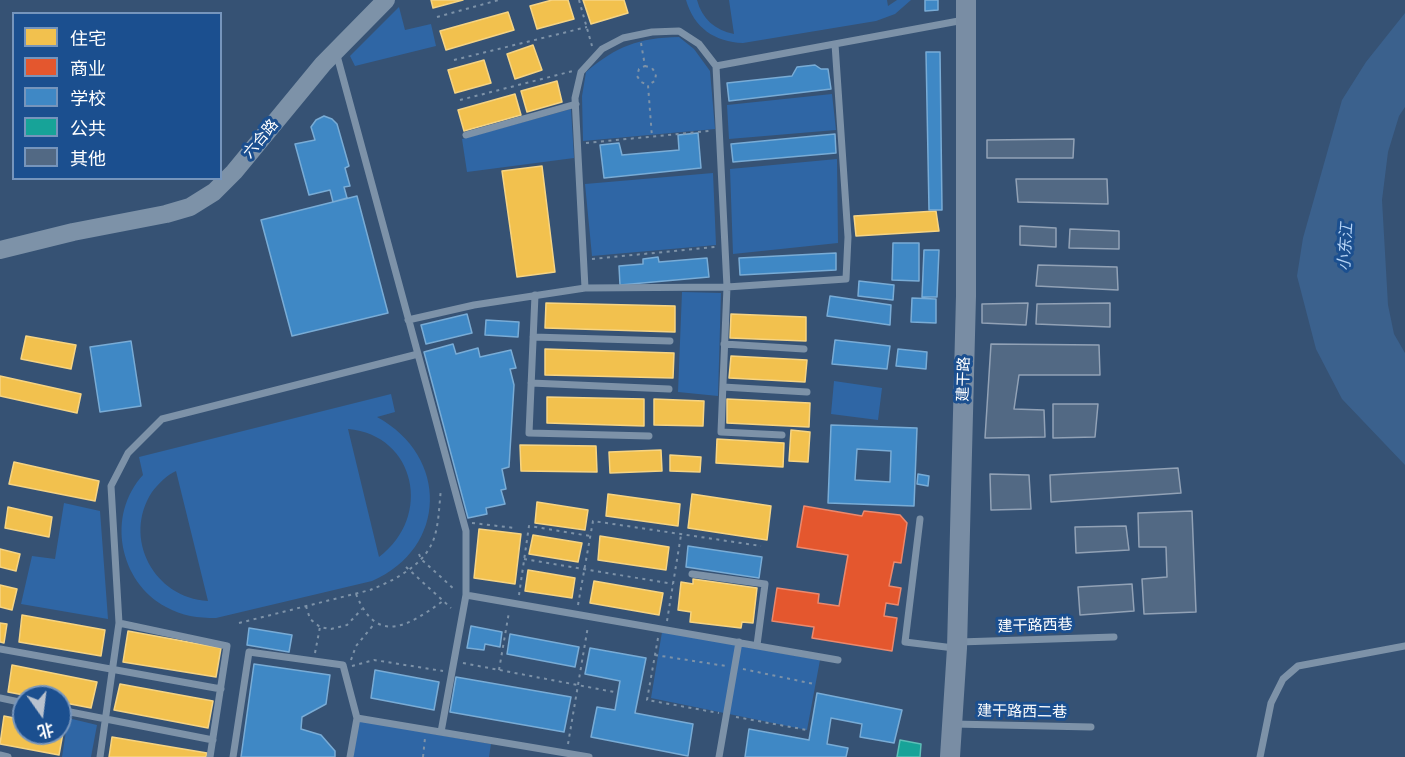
<!DOCTYPE html>
<html>
<head>
<meta charset="utf-8">
<style>
  body { margin:0 }
  #map { position:relative; width:1405px; height:757px; overflow:hidden; background:#365274; font-family:"Open Sans","Noto Sans SC",sans-serif }
  canvas { display:block }
  .legend { position:absolute; left:12px; top:12px; width:210px; height:168px; box-sizing:border-box; background:#1b4f8f; border:2px solid #7695bc; margin:0; padding:8px 10px; list-style:none; font-size:18px; color:#fff }
  .legend li { display:flex; align-items:center; gap:12px; height:30px }
  .legend b { width:30px; border:2px solid #7695bc }
  .north { position:absolute; left:12px; top:685px; width:60px; height:60px; box-sizing:border-box; background:#1b4f8f; border:2px solid #7695bc; border-radius:50%; rotate:166deg; font-size:16px; font-weight:700; line-height:24px; text-align:center; color:#fff }
  .north::after { content:''; display:block; margin:auto; width:21px; height:27px; background:#b9c2ce; clip-path:polygon(50% 0,100% 100%,50% 72%,0 100%) }
</style>
</head>
<body>
<div id="map">
<canvas width="1405" height="757"></canvas>
<ul class="legend">
<li><b style="height:16px;background:#f2c14e"></b>住宅</li>
<li><b style="height:16px;background:#e4572e"></b>商业</li>
<li><b style="height:16px;background:#3f88c5"></b>学校</li>
<li><b style="height:16px;background:#17a398"></b>公共</li>
<li><b style="height:16px;background:#526984"></b>其他</li>
</ul>
<div class="north">北</div>
</div>
<script>
const ctx = document.querySelector('canvas').getContext('2d');
ctx.lineJoin = 'round';
function paint(path, color) {
  ctx.fillStyle = color;
  ctx.fill(path, 'evenodd');
}
function trace(path, color, width, dash) {
  ctx.strokeStyle = color;
  ctx.lineWidth = width;
  ctx.lineCap = dash ? 'butt' : 'round';
  ctx.setLineDash(dash || []);
  ctx.stroke(path);
}
function label(font, color, halo, rows, align = 'center') {
  ctx.font = font + ' "Open Sans","Noto Sans SC",sans-serif';
  ctx.lineWidth = 6;
  ctx.setLineDash([]);
  ctx.textBaseline = 'middle';
  ctx.strokeStyle = halo;
  ctx.fillStyle = color;
  for (const [text, x, y, turn = 0] of rows) {
    ctx.save();
    ctx.translate(x, y);
    ctx.rotate((+turn || 0) * Math.PI / 180);
    ctx.textAlign = isNaN(turn) ? turn : align;
    if (halo) ctx.strokeText(text, 0, 0);
    ctx.fillText(text, 0, 0);
    ctx.restore();
  }
}
const green = new Path2D(`
  M686,0H697C702,19 715,30 734,34L729,0H887L888,6L897,0H911L895,14L876,21L743,43C715,42 694,28 686,0Z
  M399,7L405,30L431,24L436,46L355,66L350,56Z
  M679,37L694,49L710,71L715,129L583,141L582,96L586,72C617,46 638,38 679,37Z
  M832,94L836,130L729,139L727,105Z
  M571,109L574,158L467,172L462,139Z
  M837,159L838,243L733,254L730,169Z
  M713,173L716,245L592,256L585,184Z
  M682,292L721,293L718,396L678,392Z
  M834,381L882,388L878,420L831,414Z
  M391,394L395,412L377,417C449,456 448,548 372,581L216,618C198,618 182,616 166,607C119,582 106,515 143,475L139,457ZM348,429C416,435 433,517 379,557ZM176,471L208,601C154,598 122,538 152,492C158,484 167,475 176,471Z
  M64,503L100,511L108,619L21,604L32,556L55,559Z
  M662,632L820,660L807,730L651,698Z
  M68,718L97,725L91,757H62Z
  M359,721L491,744L489,757H353Z`);
const water = new Path2D(`
  M1405,13V107L1399,116L1388,152L1382,200L1388,305L1394,334L1405,353V465L1342,399L1316,349L1297,276L1303,238L1342,100L1366,62Z`);
const homes = new Path2D(`
  M431,0H463L433,8Z
  M552,0H568L574,19L537,29L530,6Z
  M583,0H624L628,13L591,24Z
  M508,12L514,30L446,50L440,31Z
  M533,45L542,70L515,79L507,54Z
  M484,60L491,83L455,93L448,70Z
  M557,81L562,102L527,112L521,91Z
  M515,94L521,115L464,131L458,110Z
  M542,166L555,272L517,277L502,171Z
  M936,211L939,231L856,236L854,216Z
  M546,303L675,306V332L545,328Z
  M731,314L806,317V341L730,338Z
  M26,336L76,345L71,369L21,359Z
  M545,349L674,353L673,378L545,375Z
  M731,356L807,360L805,382L729,378Z
  M0,376L81,394L77,413L0,396Z
  M547,397L644,399V426L547,423Z
  M654,399L704,401L703,426L654,425Z
  M727,399L810,403L809,427L727,423Z
  M791,430L810,432L808,462L789,461Z
  M717,439L784,443L783,467L716,463Z
  M520,445L596,446L597,472L521,471Z
  M661,450L662,471L610,473L609,452Z
  M670,455L701,457L700,472L670,471Z
  M14,462L99,481L95,501L9,484Z
  M608,494L680,504L678,526L606,516Z
  M692,494L771,506L767,540L688,528Z
  M537,502L588,510L585,530L535,523Z
  M8,507L52,517L49,537L5,528Z
  M479,529L521,534L515,584L474,578Z
  M533,535L582,543L578,562L529,554Z
  M600,536L669,547L666,570L598,560Z
  M0,549L20,554L16,571L0,567Z
  M528,570L575,578L572,598L525,591Z
  M693,579L757,588L753,623L742,622L741,628L690,622L691,612L678,610L681,582L693,584Z
  M594,581L663,593L659,615L590,603Z
  M0,585L17,589L12,610L0,607Z
  M22,615L105,630L101,656L19,642Z
  M0,623L7,624L4,643L0,642Z
  M128,631L221,648L216,677L123,662Z
  M12,665L97,682L91,708L60,702V697H34L8,692Z
  M120,684L213,701L208,728L114,710Z
  M4,716L24,720V733H60V726L64,727L59,755L0,744Z
  M112,737L207,753L206,757H109Z`);
const shops = new Path2D(`
  M804,506L862,516L864,511L900,515L907,523L901,563L894,562L889,586L901,588L898,605L886,603L884,616L897,618L892,651L812,638L814,627L772,621L777,588L819,594L818,603L839,606L848,555L797,547Z`);
const schools = new Path2D(`
  M925,0H938V10L925,11Z
  M926,52H940L942,210H929Z
  M815,65L821,69H828L831,89L729,101L727,83L792,76L797,67Z
  M324,116L332,119L337,124L349,166L345,168L350,186L344,187L347,198L333,202L330,190L309,195L295,144L315,140L311,127L316,120Z
  M698,133L701,168L604,178L600,145L619,143L622,155L679,150L678,135Z
  M835,134L836,153L733,162L731,144Z
  M357,196L388,313L292,336L261,220Z
  M893,243H919V281L892,280Z
  M924,250H939L937,297H922Z
  M836,253V270L740,275L739,258Z
  M658,257L659,262L707,258L709,277L620,285L619,266L643,264V259Z
  M859,281L894,285L893,300L858,296Z
  M830,296L891,305L890,325L827,316Z
  M912,298L936,299V323L911,322Z
  M467,314L472,333L426,344L421,325Z
  M486,320L519,322L518,337L485,335Z
  M835,340L890,346L887,369L832,364Z
  M131,341L141,406L100,412L90,347Z
  M453,344L456,354L478,348L480,357L511,350L516,368L510,369L514,385L509,467L502,469L506,489L501,490L505,504L486,508L487,514L468,518L424,352Z
  M898,349L927,352L926,369L896,366Z
  M831,425L917,428L914,506L828,503ZM857,449L891,451L890,482L855,480Z
  M918,474L929,476L928,486L917,484Z
  M688,546L762,557L759,578L686,567Z
  M471,626L502,632L500,647L485,644L484,650L467,648Z
  M249,628L292,635L289,652L247,645Z
  M510,634L579,647L575,667L507,654Z
  M590,648L646,658L635,713L693,724L688,756L591,737L597,707L615,710L620,681L585,674Z
  M254,664L330,675L326,704L302,717L301,729L321,735L335,751V757H241Z
  M375,670L439,682L434,710L371,698Z
  M456,677L571,697L564,732L450,712Z
  M817,693L902,710L894,743L860,737L862,724L831,718L827,744L848,748L846,757H745L749,729L809,740Z`);
const public = new Path2D(`
  M900,740L921,744L920,757H897Z`);
const building = new Path2D(`
  M1074,139L1073,158H987V140Z
  M1016,179H1107L1108,204L1018,202Z
  M1020,226L1056,228V247L1020,245Z
  M1070,229L1119,231V249L1069,248Z
  M1038,265L1117,267L1118,290L1036,286Z
  M1028,303L1026,325L982,323V304Z
  M1110,303V327L1036,324L1037,304Z
  M991,344L1099,345L1100,375H1019L1014,409L1044,410L1045,437L985,438Z
  M1053,404H1098L1095,437L1053,438Z
  M1178,468L1181,493L1051,502L1050,475Z
  M990,474L1029,475L1031,509L991,510Z
  M1192,511L1196,612L1144,614L1142,579L1167,577L1166,547H1139L1138,513Z
  M1126,526L1129,550L1076,553L1075,527Z
  M1132,584L1134,611L1080,615L1078,587Z`);
const path = new Path2D(`
  M579,0L592,46
  M437,17L499,0
  M641,43L645,66L639,69L637,76L641,82L648,85L652,137
  M454,60L587,27
  M645,66L652,68L656,74L655,81L648,85
  M460,100L573,71
  M586,143L709,131
  M592,259L715,247
  M472,523L515,528
  M419,554L421,559L454,589
  M524,559L673,584
  M406,567L451,608
  M356,594C377,646 408,626 443,601
  M519,595L529,526L590,536
  M578,605L593,521L761,546
  M306,606L310,619L320,627L331,629L347,625L362,609
  M667,621L681,535
  M239,623L370,590C393,581 423,566 433,541C439,526 439,506 441,489
  M658,638L647,700L719,713
  M315,653L320,627
  M655,655L726,666
  M351,660L356,646L375,623
  M463,663L614,692
  M352,666L374,660L443,671
  M743,669L814,684
  M499,670L509,612
  M736,717L807,730
  M568,744L588,626
  M423,757L425,738`);
const service = new Path2D(`
  M336,52L466,531V595L441,732
  M716,66L964,20
  M466,135L576,104
  M585,288L575,98L581,72L602,49L623,38L652,32L679,31L699,44L716,66L727,287L721,432L782,435
  M535,295L529,433L649,436
  M408,320L474,305L585,288L727,287L846,279L848,237L835,44
  M533,337L670,341
  M724,344L804,349
  M531,383L669,389
  M723,387L807,392
  M920,519L905,642L954,648
  M692,574L765,584L757,645
  M466,595L838,660
  M119,623L227,646L210,757
  M959,642L1114,637
  M0,649L221,689
  M0,698L24,703
  M60,710L213,740
  M357,718L589,757
  M953,724L1091,727
  M0,755L8,757
  M100,757L119,623L111,486L128,453L162,419L418,354
  M233,757L249,652L343,665L357,718L350,757
  M719,757L739,642
  M1260,757L1271,703L1283,679L1298,666L1405,646`);
const tertiary = new Path2D(`
  M0,250L73,232L166,214L190,207L214,192L234,172L323,64L386,0`);
const secondary = new Path2D(`
  M950,757L957,648L966,296V0`);
const streetNames = [
  ["六合路",261,139,-50],
  ["建干路",964,379,-88],
  ["建干路西巷",1035,626,-2],
  ["建干路西二巷",1022,712,1]
];
const waterNames = [
  ["小东江",1346,247,-86]
];
paint(green, '#2f66a5');
paint(water, '#3b618d');
paint(homes, '#f2c14e');
trace(homes, '#f6d483', 1.5);
paint(shops, '#e4572e');
trace(shops, '#ec896d', 1.5);
paint(schools, '#3f88c5');
trace(schools, '#79acd6', 1.5);
paint(public, '#17a398');
trace(public, '#5dbfb7', 1.5);
paint(building, '#526984');
trace(building, '#92a2b6', 1.5);
trace(path, '#7d92a8', 2, [3, 4.5]);
trace(service, '#7d92a8', 7);
trace(tertiary, '#7d92a8', 18);
trace(secondary, '#798da4', 20);
label('15px', '#fff', '#1b4f8f', streetNames);
label('italic 16px', '#b5d3f5', '#1b4f8f', waterNames);
</script>
</body>
</html>
